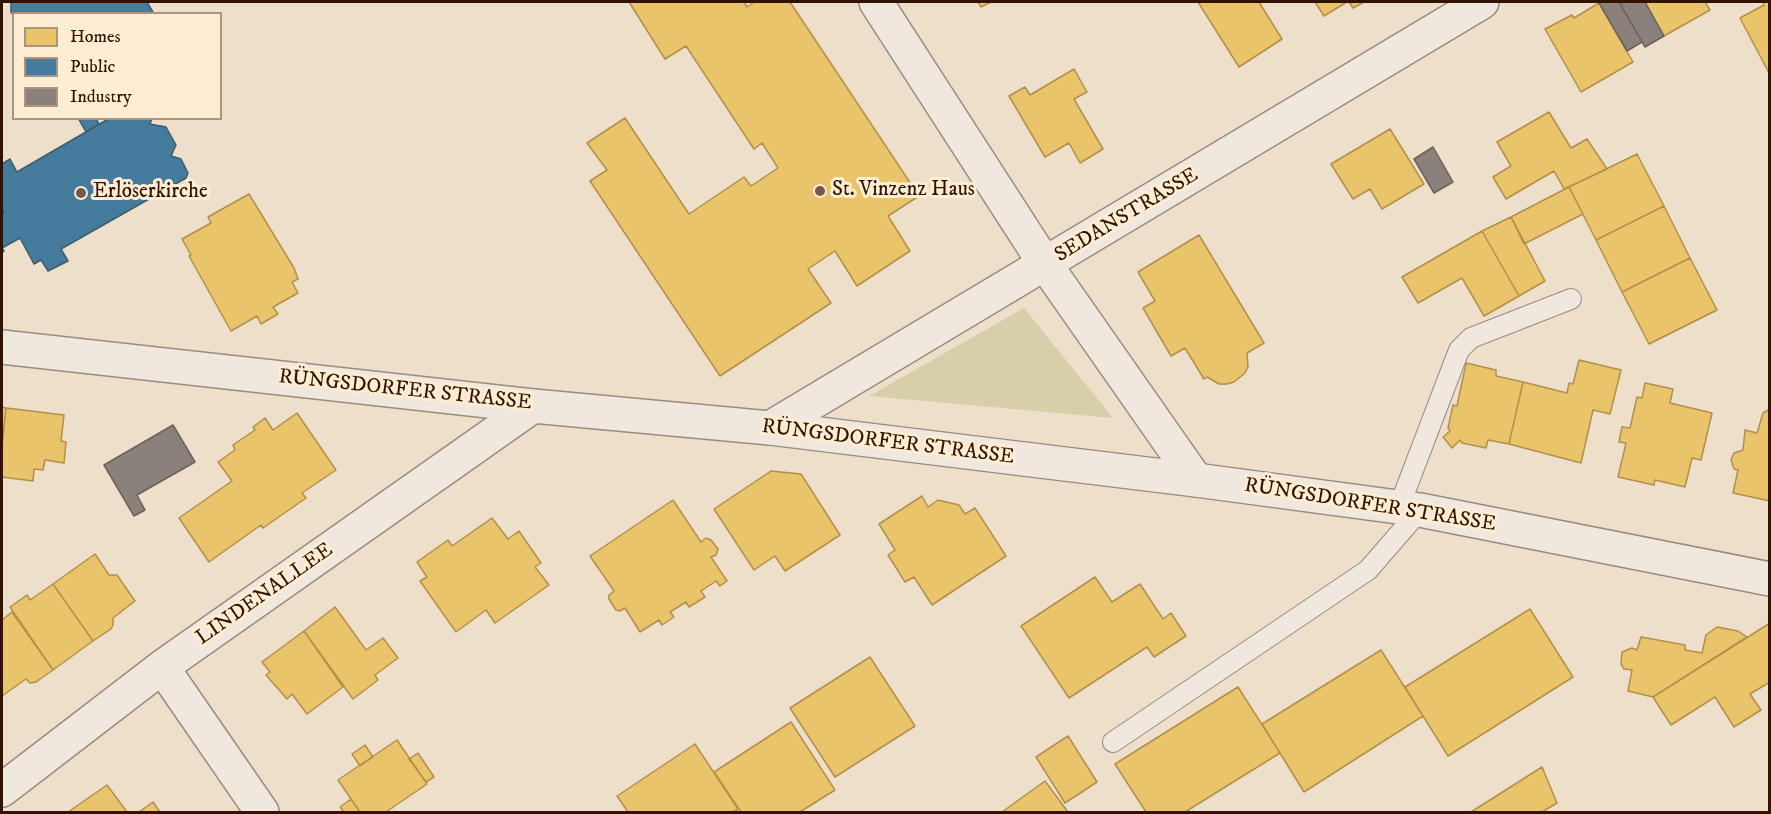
<!DOCTYPE html>
<html>
<head>
<meta charset="utf-8">
<style>
  body { margin:0 }
  #map { position:relative; width:1771px; height:814px; overflow:hidden; background:#eedfcb; font-family:"IM FELL DW Pica",serif }
  canvas { display:block }
  .frame { position:absolute; inset:0; border:3px solid #321302; pointer-events:none }
  .legend { position:absolute; left:12px; top:12px; width:210px; height:108px; box-sizing:border-box; background:#feecd3; border:2px solid #ac957f; margin:0; padding:8px 10px; list-style:none; font-size:18px; color:#321302 }
  .legend li { display:flex; align-items:center; gap:12px; height:30px }
  .legend b { width:30px; border:2px solid #ac957f }
</style>
</head>
<body>
<div id="map">
<canvas width="1771" height="814"></canvas>
<div class="frame"></div>
<ul class="legend">
<li><b style="height:16px;background:#e9c46a"></b>Homes</li>
<li><b style="height:16px;background:#457b9d"></b>Public</li>
<li><b style="height:16px;background:#8a817c"></b>Industry</li>
</ul>
</div>
<script>
const ctx = document.querySelector('canvas').getContext('2d');
ctx.lineJoin = 'round';
function paint(path, color) {
  ctx.fillStyle = color;
  ctx.fill(path, 'evenodd');
}
function trace(path, color, width, dash) {
  ctx.strokeStyle = color;
  ctx.lineWidth = width;
  ctx.lineCap = dash ? 'butt' : 'round';
  ctx.setLineDash(dash || []);
  ctx.stroke(path);
}
function label(font, color, halo, rows, align = 'center') {
  ctx.font = font + ' "IM FELL DW Pica",serif';
  ctx.lineWidth = 6;
  ctx.setLineDash([]);
  ctx.textBaseline = 'middle';
  ctx.strokeStyle = halo;
  ctx.fillStyle = color;
  for (const [text, x, y, turn = 0] of rows) {
    ctx.save();
    ctx.translate(x, y);
    ctx.rotate((+turn || 0) * Math.PI / 180);
    ctx.textAlign = isNaN(turn) ? turn : align;
    if (halo) ctx.strokeText(text, 0, 0);
    ctx.fillText(text, 0, 0);
    ctx.restore();
  }
}
const green = new Path2D(`
  M1024,308L1113,418L869,396Z`);
const homes = new Path2D(`
  M629,2H744L747,7L754,2H790L919,196L888,216L910,251L857,286L835,251L808,269L831,303L720,376L590,181L607,170L587,143L625,118L689,214L744,177L751,186L778,168L762,143L754,149L686,46L665,59Z
  M978,2H991L981,7Z
  M1198,2H1259L1282,39L1239,67Z
  M1315,2H1347L1324,16Z
  M1349,2H1364L1353,8Z
  M1645,2H1705L1710,10L1664,36Z
  M1763,2H1770L1769,73L1740,18L1764,5Z
  M1599,3L1633,62L1581,92L1545,29L1572,15L1574,18Z
  M1074,69L1087,92L1074,99L1103,149L1080,163L1069,143L1045,157L1009,96L1025,87L1030,95Z
  M1549,112L1571,148L1587,139L1607,169L1564,189L1554,171L1506,199L1493,177L1511,166L1497,142Z
  M1390,129L1424,184L1382,209L1370,189L1353,199L1331,164Z
  M1637,154L1664,206L1596,240L1569,187Z
  M1569,187L1583,214L1524,244L1511,217Z
  M249,194L294,268L298,279L292,282L298,293L273,307L278,314L261,324L257,316L231,331L189,256L191,255L182,239L211,223L208,217Z
  M1664,206L1690,258L1622,292L1596,240Z
  M1511,217L1545,281L1519,296L1482,231Z
  M1482,231L1519,296L1484,316L1462,278L1418,303L1402,277Z
  M1199,235L1264,343L1247,353L1248,367L1245,373L1234,382L1227,384H1219L1207,377L1204,379L1185,348L1171,356L1143,308L1155,301L1138,272Z
  M1690,258L1717,310L1649,344L1622,292Z
  M1579,360L1621,370L1610,414L1593,410L1581,463L1509,444L1523,382L1567,393L1569,383L1573,384Z
  M1466,363L1496,370V376L1523,382L1509,444L1488,440L1486,448L1462,443L1460,440L1452,448L1443,437L1450,431L1448,428L1453,405L1457,406Z
  M1645,383L1673,389L1670,403L1712,413L1701,460L1692,458L1685,487L1655,480L1654,485L1618,477L1626,443L1619,442L1622,427L1630,428L1637,397L1642,398Z
  M2,407L6,408L2,447Z
  M6,408L64,415L61,441L66,442L64,463L45,460L43,470L34,469L33,481L2,477V447Z
  M1770,409V501L1733,493L1738,470L1734,469L1731,460L1734,453L1743,450L1745,430L1757,433L1763,413Z
  M297,413L336,470L302,493L306,498L263,528L261,525L209,562L179,518L232,481L218,462L235,450L233,445L255,430L253,427L265,418L273,430Z
  M771,471L801,474L840,535L785,571L775,556L754,570L714,509Z
  M922,496L928,507L938,500L959,505L965,514L975,508L1006,556L932,605L914,577L905,582L888,555L895,550L879,524Z
  M673,500L701,542L706,538L711,540L718,549L716,555L711,557L727,581L720,586L716,581L701,591L705,597L689,607L686,602L670,612L674,617L662,625L659,620L640,632L625,608L620,611L616,610L609,599V595L614,591L590,556Z
  M492,518L508,539L519,531L541,563L535,567L549,585L495,623L486,610L456,632L420,581L427,577L417,562L448,540L452,546Z
  M95,554L109,575H117L135,601L113,618V625L111,629L93,641L53,584Z
  M1095,577L1112,602L1140,584L1163,619L1171,613L1186,636L1154,657L1147,647L1069,698L1021,626Z
  M53,584L93,641L53,670L10,607L27,595L30,600Z
  M335,607L366,650L383,638L398,658L375,675L378,680L353,699L304,631Z
  M1530,609L1573,677L1448,756L1405,687Z
  M12,612L53,670L36,682L30,683L26,679L2,696V620Z
  M1770,623V682L1750,694L1761,710L1734,727L1715,697L1671,725L1653,697Z
  M1717,627L1738,631L1747,637L1653,697L1628,691L1632,670L1624,669L1621,664L1622,652L1632,648L1637,650L1641,637L1685,645V650L1702,653L1706,635Z
  M304,631L343,687L307,714L292,694L287,699L266,675L270,672L262,662Z
  M1381,650L1423,716L1304,792L1262,724Z
  M870,657L915,726L835,777L790,708Z
  M1238,687L1280,753L1185,812H1146L1115,764Z
  M791,722L835,790L800,812H741L714,772Z
  M1068,736L1097,782L1065,803L1036,757Z
  M397,740L427,784L386,812H360L338,780Z
  M695,744L738,809L733,812H628L617,796Z
  M365,745L373,757L360,766L352,754Z
  M418,753L434,777L426,782L409,759Z
  M1542,767L1557,803L1542,812H1471Z
  M1045,781L1068,812H1002Z
  M107,785L127,812H68Z
  M351,799L360,812H344L340,807Z
  M153,802L160,812H139Z`);
const public = new Path2D(`
  M11,2H147L154,14H14V16L11,12Z
  M78,118H96L99,124L86,132Z
  M110,118H152L150,124L166,127L176,145L171,156L181,159L188,173L186,178L61,249L68,261L48,271L41,260L34,264L20,238L2,248L4,251L2,253V213L4,212L2,208V164L10,159L17,172Z`);
const industry = new Path2D(`
  M1602,2H1619L1642,42L1627,51L1599,3Z
  M1619,2H1645L1664,36L1645,47Z
  M1433,147L1453,182L1434,193L1414,159Z
  M173,425L195,462L137,495L145,510L134,516L104,465Z`);
const service = new Path2D(`
  M1399,507L1459,350L1471,338L1571,299
  M1113,742L1368,570L1420,510`);
const minor = new Path2D(`
  M876,2L1045,264L1196,480
  M770,428L1482,2
  M162,667L262,812
  M2,790L162,667L533,406`);
const tertiary = new Path2D(`
  M2,347L533,406L770,428L1196,480L1420,510L1770,579`);
const markers = [
  [820,191,6,"#745a48"],
  [81,193,6,"#745a48"]
];
const poiNames = [
  ["St. Vinzenz Haus",832,191],
  ["Erlöserkirche",93,193]
];
const streetNames = [
  ["SEDANSTRASSE",1127,216,-31],
  ["RÜNGSDORFER STRASSE",405,391,6],
  ["RÜNGSDORFER STRASSE",888,443,7],
  ["RÜNGSDORFER STRASSE",1370,506,9],
  ["LINDENALLEE",265,595,-35]
];
paint(green, '#d6cfa9');
paint(homes, '#e9c46a');
trace(homes, '#b28f4b', 1.5);
paint(public, '#457b9d');
trace(public, '#3f5c6e', 1.5);
paint(industry, '#8a817c');
trace(industry, '#706057', 1.5);
trace(service, '#998c7f', 22);
trace(minor, '#998c7f', 36);
trace(tertiary, '#998c7f', 36);
trace(service, '#f0e8de', 20);
trace(minor, '#f0e8de', 33);
trace(tertiary, '#f0e8de', 33);
for (const [x, y, r, color] of markers) {
  const dot = new Path2D();
  dot.arc(x, y, r, 0, 2 * Math.PI);
  ctx.fillStyle = color;
  ctx.fill(dot);
  trace(dot, '#feecd3', 2);
}
label('21px', '#321302', '#feecd3', poiNames, 'left');
label('21px', '#321302', '#feecd3', streetNames);
</script>
</body>
</html>
